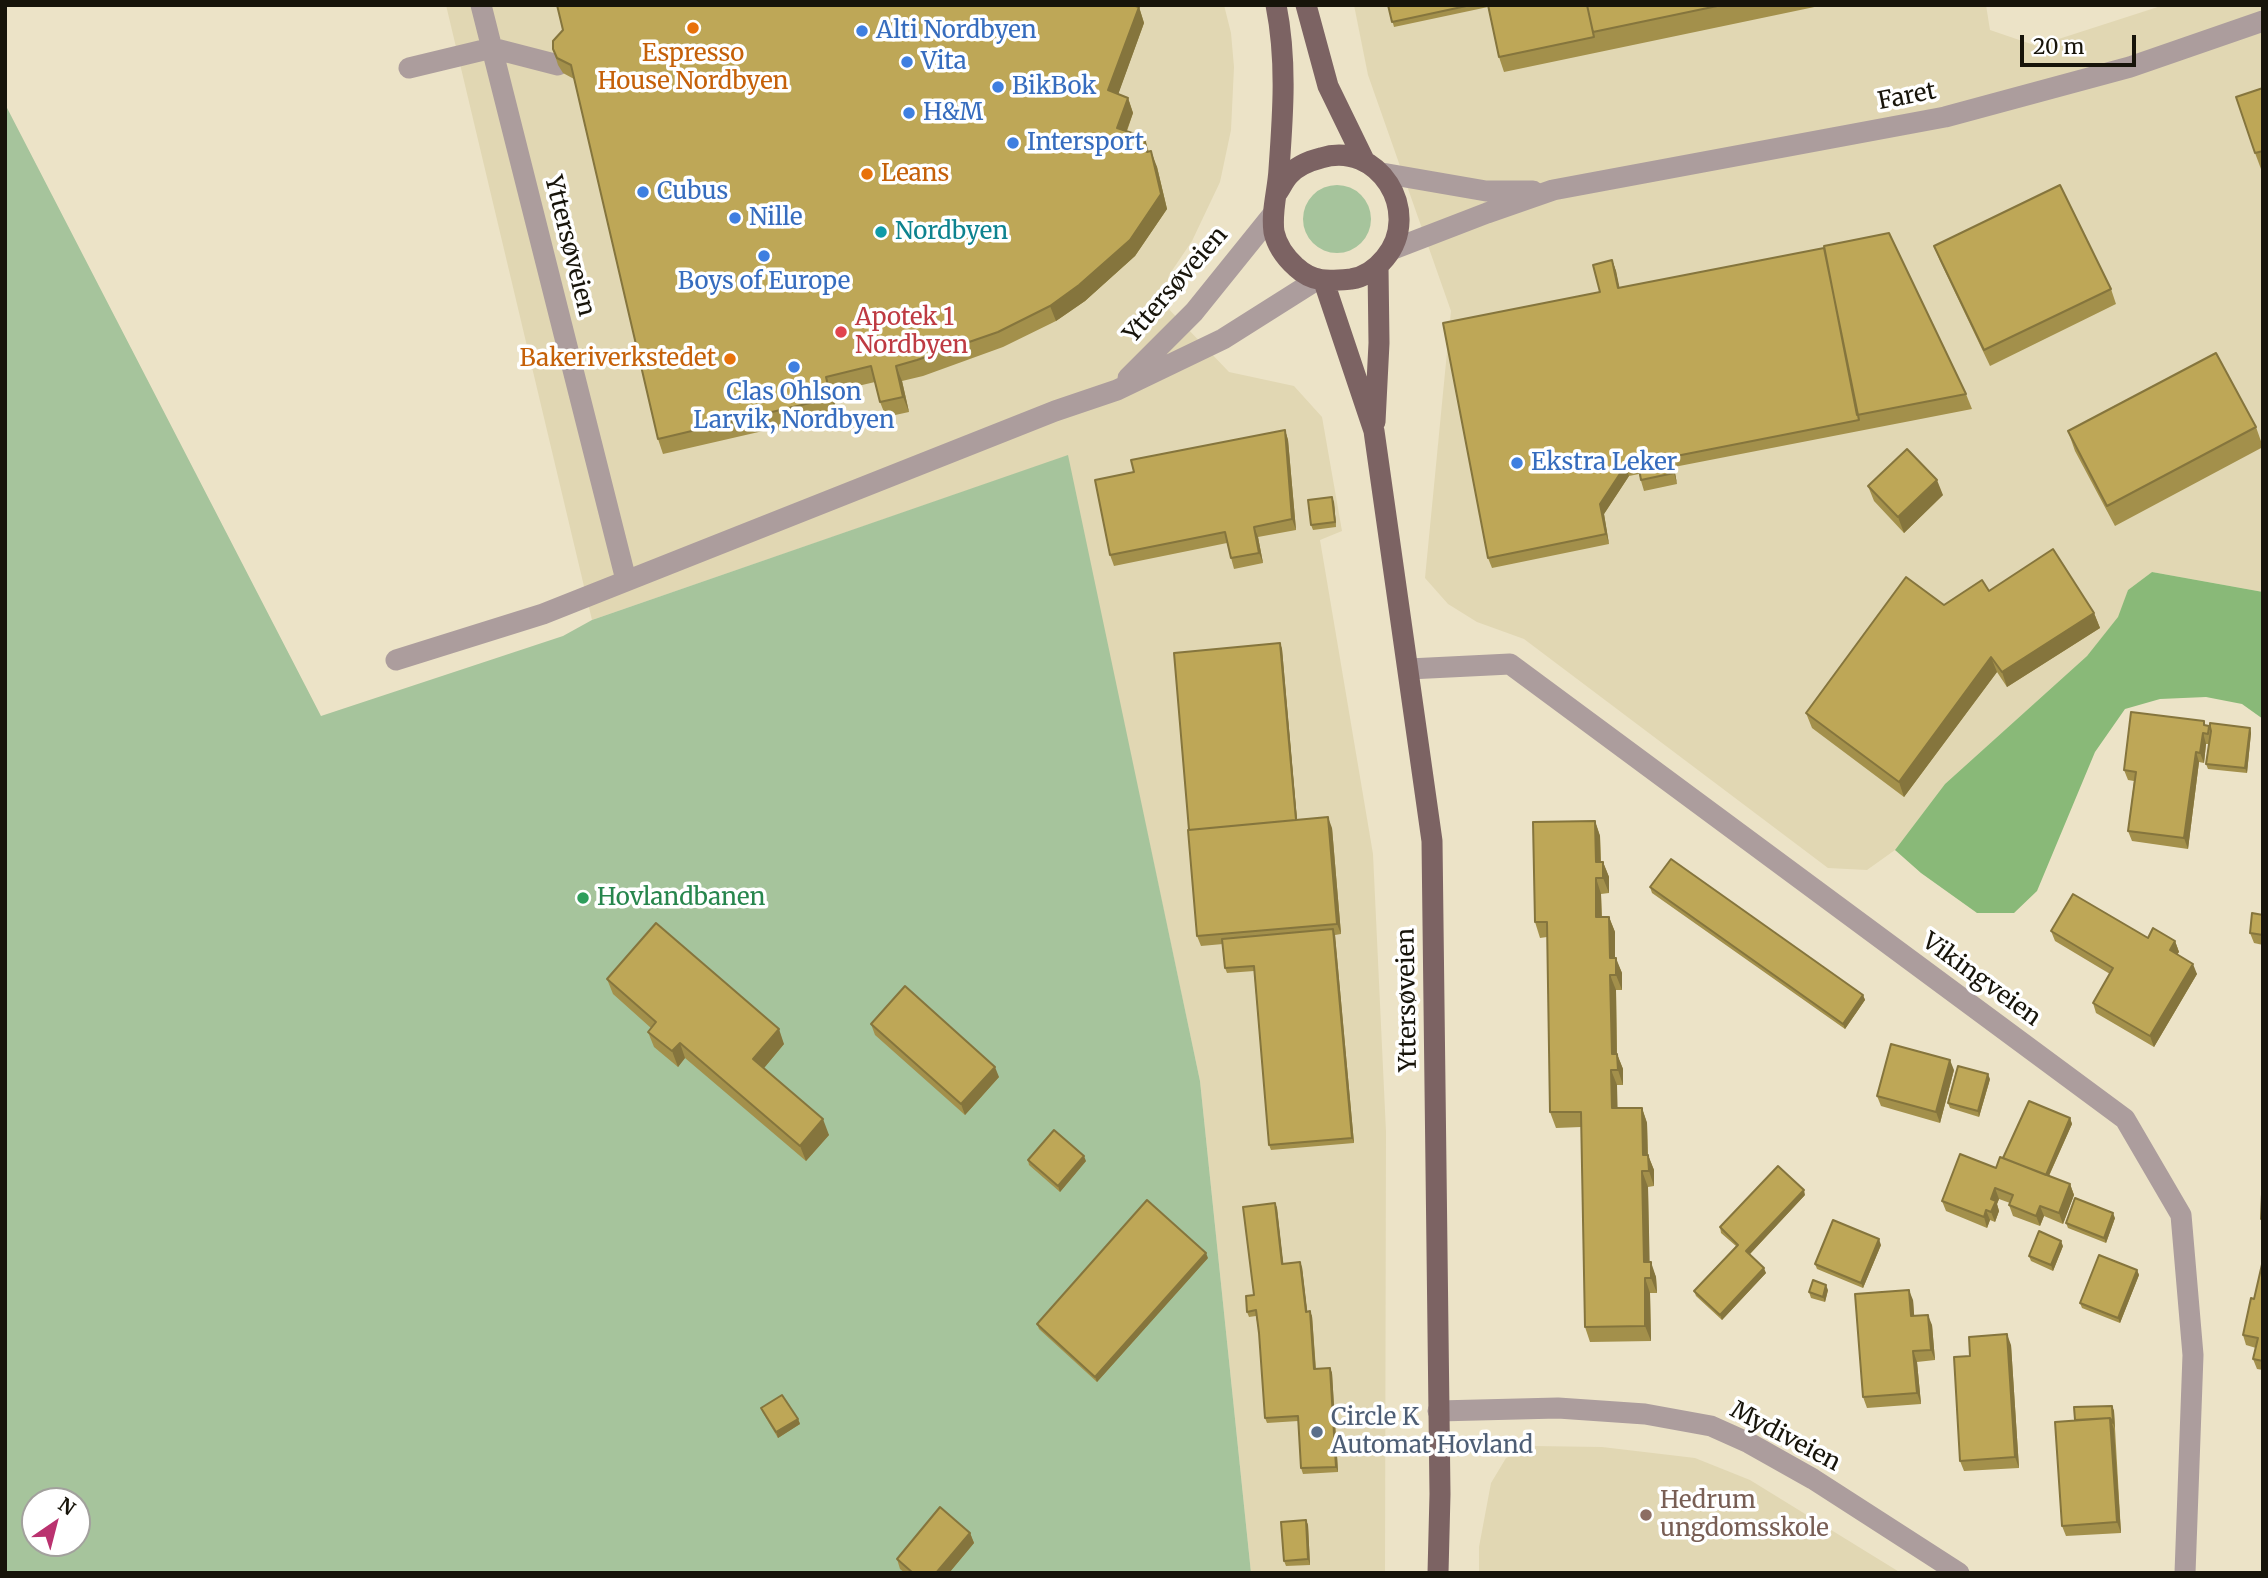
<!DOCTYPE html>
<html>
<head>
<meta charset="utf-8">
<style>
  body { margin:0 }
  #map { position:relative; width:2268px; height:1578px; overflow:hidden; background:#ece3c7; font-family:Merriweather,serif }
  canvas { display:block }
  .frame { position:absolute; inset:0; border:7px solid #17140a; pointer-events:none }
  .north { position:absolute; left:21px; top:1487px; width:70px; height:70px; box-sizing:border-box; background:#fff; border:2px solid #a2a19d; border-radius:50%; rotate:35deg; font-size:19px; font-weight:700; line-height:28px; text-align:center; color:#17140a }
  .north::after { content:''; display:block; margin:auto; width:24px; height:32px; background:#ba326f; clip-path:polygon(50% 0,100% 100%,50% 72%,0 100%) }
  .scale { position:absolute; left:2020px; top:35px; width:116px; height:32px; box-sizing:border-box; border:4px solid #17140a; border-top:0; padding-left:9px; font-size:21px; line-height:24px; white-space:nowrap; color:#17140a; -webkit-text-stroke:5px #fff; paint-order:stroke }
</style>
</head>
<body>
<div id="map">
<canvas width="2268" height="1578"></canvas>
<div class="frame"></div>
<div class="north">N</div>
<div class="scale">20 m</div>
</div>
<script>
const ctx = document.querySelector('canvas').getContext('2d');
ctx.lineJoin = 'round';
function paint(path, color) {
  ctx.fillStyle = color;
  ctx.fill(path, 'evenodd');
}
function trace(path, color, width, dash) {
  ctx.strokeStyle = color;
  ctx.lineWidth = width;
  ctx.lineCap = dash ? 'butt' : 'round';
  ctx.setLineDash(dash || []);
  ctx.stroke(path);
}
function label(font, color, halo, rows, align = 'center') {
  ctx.font = font + ' Merriweather,serif';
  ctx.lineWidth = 7;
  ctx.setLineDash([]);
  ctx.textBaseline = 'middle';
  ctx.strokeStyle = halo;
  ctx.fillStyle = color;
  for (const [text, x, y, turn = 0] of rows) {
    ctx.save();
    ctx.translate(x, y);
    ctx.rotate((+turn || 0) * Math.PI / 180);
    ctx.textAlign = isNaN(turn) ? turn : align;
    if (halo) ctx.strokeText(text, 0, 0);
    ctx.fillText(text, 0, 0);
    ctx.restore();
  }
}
const built = new Path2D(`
  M446,5H1224L1231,33L1234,67L1231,130L1220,182L1192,241L1169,275L1163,303L1229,372L1294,386L1322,417L1342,531L1320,540L1373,854L1386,1132L1385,1573H1251L1200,1081L1067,456L592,620Z
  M1354,5H1986L1990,30L2037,46L2164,5H2263V592L2152,572L2128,590L2119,617L2087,656L1945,784L1895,850L1867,870L1828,868L1524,639L1477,622L1448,604L1425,578L1451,311L1368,75Z
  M1534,1446L1602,1447L1695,1458L1750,1480L1901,1573H1479V1547L1491,1483L1506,1458Z`);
const green = new Path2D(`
  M5,104L321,716L563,636L592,620L1068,455L1200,1081L1251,1573H5ZM35,1501H77V1543H35Z
  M1303 219a34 34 0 1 1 68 0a34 34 0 1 1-68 0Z`);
const forest = new Path2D(`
  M2152,572L2263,592V719L2242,704L2206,697L2160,699L2125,709L2095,752L2037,891L2014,913H1977L1921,873L1895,850L1945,784L2087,656L2118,617L2128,590Z`);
const minor = new Path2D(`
  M481,5L626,580
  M409,68L492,48L558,65
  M1382,173L1486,191H1533
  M1391,250L1487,213L1553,190L1945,117L2130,67L2263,21
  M1128,378L1194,312L1273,214
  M396,660L543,614L1055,411L1117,390L1223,339L1318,279
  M1409,669L1510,664L2125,1119L2181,1215L2193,1355L2185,1573
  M1438,1411L1558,1408L1645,1414L1711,1426L1749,1443L1813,1479L1959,1573`);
const major = new Path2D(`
  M1276,5C1287,60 1283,114 1279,169C1278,190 1271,211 1274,232C1277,246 1286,258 1296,267C1313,283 1329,281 1351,279C1365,277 1376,269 1385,258C1423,212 1378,140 1321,158C1309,161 1297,166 1289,175C1284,180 1281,188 1277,193
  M1306,5L1328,86L1365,162
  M1324,282L1374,431L1432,841L1440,1494L1438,1573
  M1375,422L1379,343L1378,267`);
const wall = new Path2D(`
  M1388,5H1824L1504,72L1499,57L1488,7L1394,27Z
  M1139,7L1144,23L1118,94L1128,98L1133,113L1127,131L1144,137L1149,152L1157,167L1167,209L1135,256L1085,301L1056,321L1003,347L923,376L902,381L909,412L886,417L880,402L875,382L832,392L837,414L663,454L658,439L574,79L563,73L558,65L553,49Z
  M2263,88V168L2261,169L2255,153Z
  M1934,246L2111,289L2116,304L1990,366L1940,261Z
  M1612,260L1616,271L1619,288L1966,394L1972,409L1674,467L1677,484L1644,491L1639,474L1629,476L1604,514L1609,544L1492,568L1488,558Z
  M2256,427L2263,447L2115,526L2075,451L2068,431Z
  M1285,430L1288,440L1296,530L1258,537L1263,563L1234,569L1227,543L1114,566L1110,555L1134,472Z
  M1868,486L1943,495L1904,533L1874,501Z
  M1334,502L1336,527L1313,530L1311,525Z
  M1989,591L2094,613L2100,628L2007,687L1997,672L1904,797L1812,728L1806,713L1944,605Z
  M1280,643L1282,649L1297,820L1332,828L1341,934L1335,935L1354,1143L1271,1150L1269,1145L1254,971L1227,973L1225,968L1223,944L1201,946L1197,936L1189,830Z
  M2206,726L2250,728L2251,733L2247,773L2208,769L2206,764L2209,744H2206L2204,763L2199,762L2188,849L2132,841L2128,831L2134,781L2128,780L2124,770Z
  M1595,821L1600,836L1601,862H1603L1609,877V893L1601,894L1602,917H1609L1615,932V958L1622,973V990H1616L1617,1054L1623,1069V1085H1617V1108H1642L1647,1123L1648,1155L1654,1170V1186L1648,1187L1649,1262L1656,1277L1657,1293H1650L1651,1341L1590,1342L1585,1327L1581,1127L1556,1128L1550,1112L1547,937L1540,938L1535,922Z
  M1650,887L1863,995L1865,1000L1845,1029L1652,893Z
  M2263,915V945L2254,943L2250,933Z
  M2051,931L2148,938L2175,941L2179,952L2177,954L2197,974L2154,1047L2096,1013L2093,1003L2110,974L2055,941Z
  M607,979L784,1044L764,1068L829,1135L806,1161L685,1058L678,1067L654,1047L648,1032L651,1028L613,994Z
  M871,1024L999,1077L965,1115L875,1035Z
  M1954,1070L1940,1123L1881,1106L1877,1096Z
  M1990,1079L1979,1117L1950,1108L1948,1103Z
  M2070,1118L2072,1124L2049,1176L2070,1184L2074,1195L2063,1224L2044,1216L2040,1226L2013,1216L2009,1205L2010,1203L1999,1199L1997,1204L1999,1211L1995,1222L1990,1220L1987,1228L1946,1211L1942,1201L1996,1168L2003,1158Z
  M1028,1160L1086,1161L1060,1192L1029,1165Z
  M1805,1195L1750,1254L1766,1273L1722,1320L1696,1296L1694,1291L1736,1246L1721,1233L1720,1227Z
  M1275,1203L1277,1208L1283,1264L1302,1267L1307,1311L1312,1316L1316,1369L1330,1368L1332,1373L1338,1472L1303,1474L1301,1468L1298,1421L1267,1423L1265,1418L1259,1333L1256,1316L1249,1317L1247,1312L1254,1295Z
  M2115,1218L2106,1243L2068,1228L2066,1223Z
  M1881,1245L1863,1288L1817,1269L1815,1264Z
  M2063,1246L2053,1271L2031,1261L2029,1256Z
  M1208,1258L1097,1382L1039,1329L1037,1324Z
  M2263,1260V1370L2257,1369L2253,1359L2256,1348L2246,1345L2243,1335L2254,1299Z
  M2137,1270L2139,1275L2120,1323L2082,1308L2080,1303Z
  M1828,1290L1825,1302L1811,1298L1809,1292Z
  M1913,1300L1914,1316L1932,1325L1935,1360L1917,1362L1921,1404L1867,1408L1863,1397Z
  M2011,1345L2019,1468L1964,1471L1960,1461L1970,1356Z
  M2112,1406L2114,1411L2121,1533L2066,1536L2062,1526L2075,1420Z
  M761,1408L798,1419L800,1424L778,1438L763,1413Z
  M1306,1520L1308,1525L1310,1565L1286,1566L1284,1561Z
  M970,1533L974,1543L949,1573H905L900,1569L897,1559Z`);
const shadedWall = new Path2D(`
  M1139,7L1144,23L1114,106L1108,90Z
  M1128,98L1133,113L1122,143L1117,128Z
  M1151,151L1157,167L1167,209L1135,256L1085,301L1056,321L1050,306Z
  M1612,260L1616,271L1622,299L1618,288Z
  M896,366L902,381L909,412L903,397Z
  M826,377L832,392L837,414L831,398Z
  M1285,430L1288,440L1296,530L1292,519Z
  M1671,457L1674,467L1677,484L1674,473Z
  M1625,466L1629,476L1604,514L1609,544L1606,534L1600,504Z
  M1937,480L1943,495L1904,533L1898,517Z
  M1332,497L1334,502L1336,527L1335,522Z
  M1254,527L1258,537L1263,563L1259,553Z
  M2094,613L2100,628L2007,687L2002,672Z
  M1280,643L1282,649L1298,830L1296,825Z
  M1991,657L1997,672L1904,797L1899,782Z
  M2250,728L2251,733L2247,773L2245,768Z
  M2203,733L2206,744L2204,763L2200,753Z
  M2196,752L2199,762L2188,849L2184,838Z
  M1328,817L1332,828L1341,934L1337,924Z
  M1595,821L1600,836L1601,878L1596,862Z
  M1603,862L1609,877V893L1603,878Z
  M1596,878L1601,894L1602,933L1596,917Z
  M1609,917L1615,932V974L1610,958Z
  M1333,929L1335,935L1354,1143L1352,1138Z
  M2175,941L2179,952L2173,960L2170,950Z
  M1616,958L1622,973V990L1616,975Z
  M2193,964L2197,974L2154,1047L2150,1036Z
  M1610,975L1616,990L1617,1069L1612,1054Z
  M1863,995L1865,1000L1845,1029L1843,1024Z
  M779,1029L784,1044L759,1074L753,1059Z
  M680,1043L685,1058L678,1067L672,1051Z
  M1617,1054L1623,1069V1085L1618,1070Z
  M1950,1060L1954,1070L1940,1123L1936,1112Z
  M995,1067L999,1077L965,1115L961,1104Z
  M1611,1070L1617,1085L1618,1124L1612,1108Z
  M1988,1074L1990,1079L1979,1117L1978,1111Z
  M1642,1108L1647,1123L1648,1170L1643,1155Z
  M2070,1118L2072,1124L2046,1182L2044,1177Z
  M823,1119L829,1135L806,1161L800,1146Z
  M1648,1155L1654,1170V1186L1649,1171Z
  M1084,1156L1086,1161L1060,1192L1058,1186Z
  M1642,1171L1648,1187L1650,1277L1644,1262Z
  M2070,1184L2074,1195L2063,1224L2059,1213Z
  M1995,1188L1999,1199L1997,1204L1999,1211L1995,1222L1991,1212V1199Z
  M1804,1190L1805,1195L1748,1256L1746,1251Z
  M1275,1203L1277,1208L1284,1269L1282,1264Z
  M2040,1206L2044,1216L2040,1226L2036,1216Z
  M1986,1210L1990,1220L1987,1228L1984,1217Z
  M2113,1213L2115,1218L2106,1243L2104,1238Z
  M1879,1239L1881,1245L1863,1288L1861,1283Z
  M2061,1241L2063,1246L2053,1271L2051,1265Z
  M1206,1253L1208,1258L1097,1382L1095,1377Z
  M1300,1262L1302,1267L1308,1317L1306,1312Z
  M1651,1262L1656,1277L1657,1293L1651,1278Z
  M1764,1268L1766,1273L1722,1320L1720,1315Z
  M2137,1270L2139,1275L2120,1323L2118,1318Z
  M1645,1278L1650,1293L1651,1341L1645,1326Z
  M1826,1285L1828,1290L1825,1302L1823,1297Z
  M1909,1290L1913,1300L1915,1326L1911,1316Z
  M1310,1311L1312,1316L1316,1374L1314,1369Z
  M1928,1315L1932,1325L1935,1360L1931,1350Z
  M2007,1334L2011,1345L2019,1468L2015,1457Z
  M1913,1351L1917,1362L1921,1404L1917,1393Z
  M1330,1368L1332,1373L1338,1472L1336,1467Z
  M2112,1406L2114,1411L2115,1429L2113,1423Z
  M2110,1418L2114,1429L2121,1533L2117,1522Z
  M798,1419L800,1424L778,1438L776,1432Z
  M1306,1520L1308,1525L1310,1565L1308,1559Z
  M970,1533L974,1543L949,1573H936Z`);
const building = new Path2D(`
  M557,5H1132L1139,7L1108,90L1128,98L1117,128L1144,137L1147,152L1151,151L1161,194L1130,240L1079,285L1050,306L998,332L917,360L896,366L903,397L880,402L871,366L826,377L831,398L658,439L571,65L557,58L553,49V41L563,30Z
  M1388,5H1471L1392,22Z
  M1488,5H1587L1594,37L1499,57Z
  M1587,5H1722L1593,32Z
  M2263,88V151L2255,153L2236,97Z
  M2060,185L2111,289L1984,350L1934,246Z
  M1889,233L1966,394L1857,415L1824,246Z
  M1824,248L1859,420L1671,457L1674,473L1641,480L1638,463L1625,466L1600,504L1606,534L1488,558L1443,323L1600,292L1593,265L1612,260L1618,288Z
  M2216,353L2256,427L2107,506L2068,431Z
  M1285,430L1292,519L1254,527L1259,553L1231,558L1225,532L1110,555L1095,480L1134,472L1131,460Z
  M1907,449L1937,480L1898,517L1868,486Z
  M1332,497L1335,522L1311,525L1308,500Z
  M2053,549L2094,613L2002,672L1991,657L1899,782L1806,713L1906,577L1944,605L1982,580L1989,591Z
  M1280,643L1296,820L1189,830L1174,653Z
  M2131,712L2204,721V725L2209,726L2208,734L2203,733L2200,753L2196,752L2184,838L2128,831L2136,772L2124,770Z
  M2210,723L2250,728L2245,768L2206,764L2211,731L2210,727Z
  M1328,817L1337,924L1197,936L1188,830Z
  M1595,821L1596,862H1603V878H1596V917H1609L1610,958H1616V975H1610L1612,1054H1617L1618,1070H1611L1612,1108H1642L1643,1155H1648L1649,1171H1642L1644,1262H1651V1278H1645V1326L1585,1327L1581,1112H1550L1547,922H1535L1533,822Z
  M1671,859L1863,995L1843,1024L1650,887Z
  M2073,894L2148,938L2153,928L2175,941L2170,950L2193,964L2150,1036L2093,1003L2113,968L2051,931Z
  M2252,913L2263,915V935L2250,933Z
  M656,923L779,1029L753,1059L823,1119L800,1146L680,1043L672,1051L648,1032L656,1022L607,979Z
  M1333,929L1352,1138L1269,1145L1254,966L1225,968L1222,939Z
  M905,986L995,1067L961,1104L871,1024Z
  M1891,1044L1950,1060L1936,1112L1877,1096Z
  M1958,1066L1988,1074L1978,1111L1948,1103Z
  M2029,1101L2070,1118L2046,1175L2003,1158Z
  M1054,1130L1084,1156L1058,1186L1028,1160Z
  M1960,1154L1996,1168L2000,1157L2070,1184L2059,1213L2040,1206L2036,1216L2009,1205L2013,1195L1995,1188L1991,1199L1996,1201L1991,1212L1986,1210L1984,1217L1942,1201Z
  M1778,1166L1804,1190L1746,1251L1764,1268L1720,1315L1694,1291L1738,1245L1720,1227Z
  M2263,1169V1219H2261Z
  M2075,1198L2113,1213L2104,1238L2066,1223Z
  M1147,1200L1206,1253L1095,1377L1037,1324Z
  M1275,1203L1282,1264L1300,1262L1306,1312L1310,1311L1314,1369L1330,1368L1336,1467L1301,1468L1298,1416L1265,1418L1259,1333L1256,1310L1247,1312L1246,1296L1254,1295L1243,1207Z
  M1833,1220L1879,1239L1861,1283L1815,1264Z
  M2039,1231L2061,1241L2051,1265L2029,1256Z
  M2099,1255L2137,1270L2118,1318L2080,1303Z
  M2263,1260V1361L2253,1359L2258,1338L2243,1335L2251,1298L2254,1299Z
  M1813,1280L1826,1285L1823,1297L1809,1292Z
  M1909,1290L1911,1316L1928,1315L1931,1350L1913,1351L1917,1393L1863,1397L1855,1294Z
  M2007,1334L2015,1457L1960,1461L1954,1357L1970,1356L1969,1337Z
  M782,1395L798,1419L776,1432L761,1408Z
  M2112,1406L2113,1423L2110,1418L2075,1420L2074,1407Z
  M2110,1418L2117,1522L2062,1526L2055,1422Z
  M940,1507L970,1533L936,1573H913L897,1559Z
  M1306,1520L1308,1559L1284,1561L1281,1522Z`);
const markers = [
  [693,28,7,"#e8710a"],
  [862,31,7,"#3f7fe0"],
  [907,62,7,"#3f7fe0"],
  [998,87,7,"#3f7fe0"],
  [909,113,7,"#3f7fe0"],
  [1013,143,7,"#3f7fe0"],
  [867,174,7,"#e8710a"],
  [643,192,7,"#3f7fe0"],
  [735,218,7,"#3f7fe0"],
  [881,232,7,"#0f9aa8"],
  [764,256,7,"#3f7fe0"],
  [841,332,7,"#e0444e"],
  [730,359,7,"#e8710a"],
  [794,367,7,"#3f7fe0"],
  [1517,463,7,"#3f7fe0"],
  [583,898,7,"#2e9e5b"],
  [1317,1432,7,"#5c6f8a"],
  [1646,1515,7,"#8d6e63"]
];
const shopNames = [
  ["Alti Nordbyen",876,31],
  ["Vita",921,62],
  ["BikBok",1012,87],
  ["H&M",923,113],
  ["Intersport",1027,143],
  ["Cubus",657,192],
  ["Nille",749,218],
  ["Boys of Europe",764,282,"center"],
  ["Clas Ohlson",794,393,"center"],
  ["Larvik, Nordbyen",794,421,"center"],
  ["Ekstra Leker",1531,463]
];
const foodNames = [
  ["Espresso",693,54],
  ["House Nordbyen",693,82],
  ["Leans",881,174,"left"],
  ["Bakeriverkstedet",716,359,"right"]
];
const streetNames = [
  ["Faret",1907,97,-11],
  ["Yttersøveien",569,246,76],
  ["Yttersøveien",1176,285,-49],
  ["Vikingveien",1981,980,36],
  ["Yttersøveien",1408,1000,-91],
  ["Mydiveien",1785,1437,28]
];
const cultureNames = [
  ["Nordbyen",895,232]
];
const healthNames = [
  ["Apotek 1",855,318],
  ["Nordbyen",855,346]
];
const leisureNames = [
  ["Hovlandbanen",597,898]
];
const serviceNames = [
  ["Circle K",1331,1418],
  ["Automat Hovland",1331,1446]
];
const educationNames = [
  ["Hedrum",1660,1501],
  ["ungdomsskole",1660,1529]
];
paint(built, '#e1d7b3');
paint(green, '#a6c49c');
paint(forest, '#89b978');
trace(minor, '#ac9d9d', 21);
trace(major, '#7c6363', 21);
paint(wall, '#a3904b');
paint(shadedWall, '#85753d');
paint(building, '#bea757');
trace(building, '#85753d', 2);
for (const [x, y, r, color] of markers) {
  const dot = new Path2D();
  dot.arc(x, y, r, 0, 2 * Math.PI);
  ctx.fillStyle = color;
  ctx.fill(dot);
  trace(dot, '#fff', 2.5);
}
label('24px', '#366cbe', '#fff', shopNames, 'left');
label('24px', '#c56008', '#fff', foodNames);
label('24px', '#17140a', '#fff', streetNames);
label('24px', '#0d838f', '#fff', cultureNames, 'left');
label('24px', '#be3a42', '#fff', healthNames, 'left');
label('24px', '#27864d', '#fff', leisureNames, 'left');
label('24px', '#4e5e75', '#fff', serviceNames, 'left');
label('24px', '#785e54', '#fff', educationNames, 'left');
</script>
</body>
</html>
